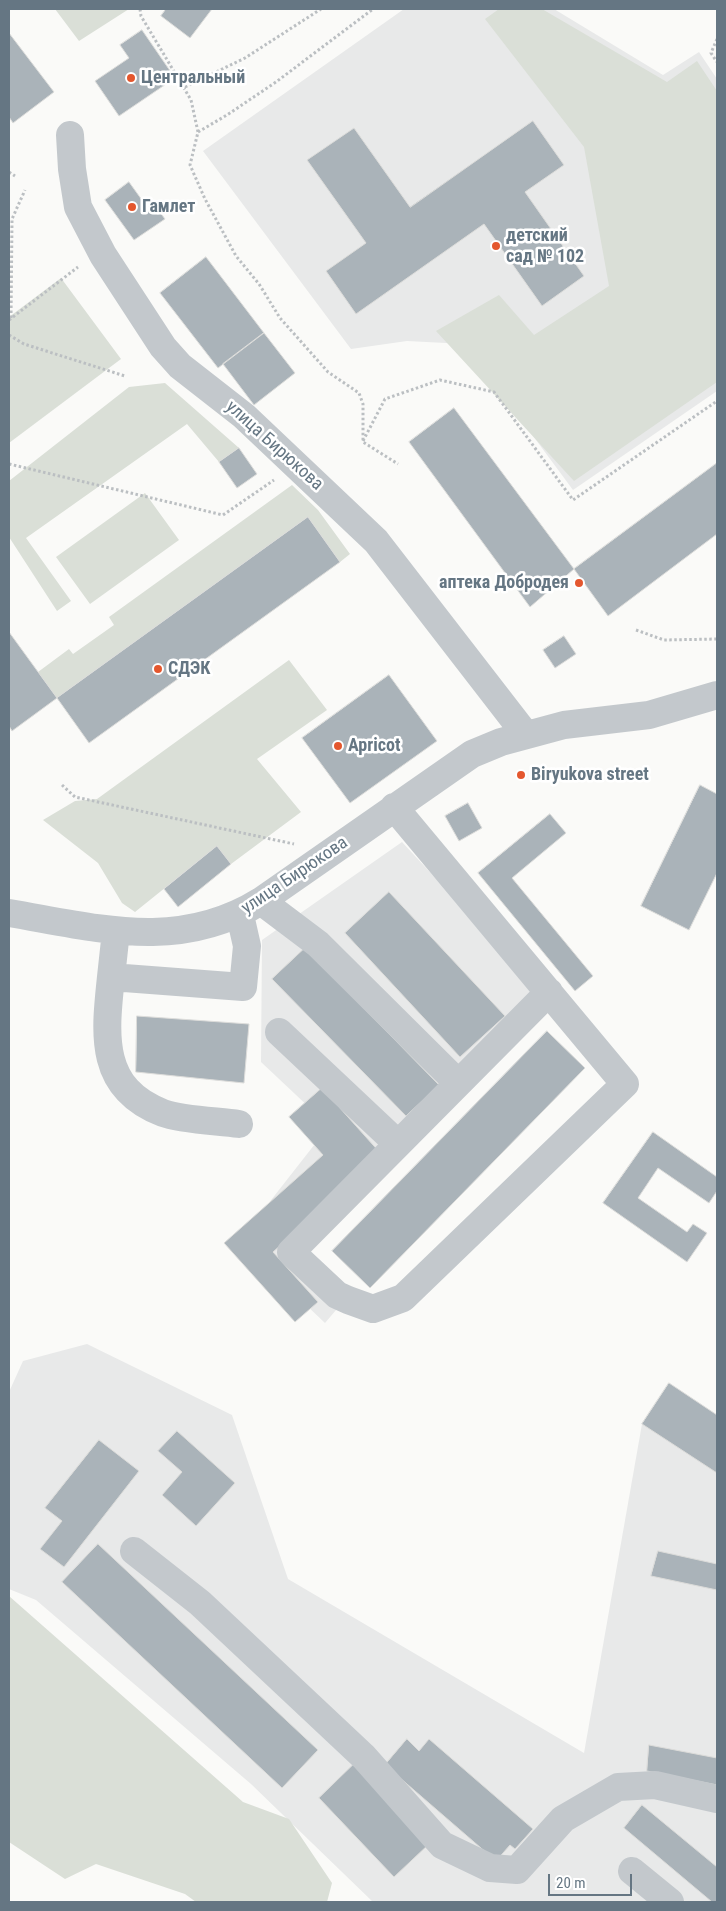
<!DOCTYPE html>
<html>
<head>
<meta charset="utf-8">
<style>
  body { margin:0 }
  #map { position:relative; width:726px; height:1911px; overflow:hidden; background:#fafaf8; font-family:"Roboto Condensed",sans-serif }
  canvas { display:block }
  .frame { position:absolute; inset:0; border:10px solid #657683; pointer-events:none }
  .scale { position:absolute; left:548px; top:1874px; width:84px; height:22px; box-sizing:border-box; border:2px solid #657683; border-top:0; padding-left:6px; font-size:15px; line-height:18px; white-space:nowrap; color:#657683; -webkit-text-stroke:4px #fff; paint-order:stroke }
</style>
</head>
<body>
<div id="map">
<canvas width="726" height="1911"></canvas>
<div class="frame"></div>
<div class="scale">20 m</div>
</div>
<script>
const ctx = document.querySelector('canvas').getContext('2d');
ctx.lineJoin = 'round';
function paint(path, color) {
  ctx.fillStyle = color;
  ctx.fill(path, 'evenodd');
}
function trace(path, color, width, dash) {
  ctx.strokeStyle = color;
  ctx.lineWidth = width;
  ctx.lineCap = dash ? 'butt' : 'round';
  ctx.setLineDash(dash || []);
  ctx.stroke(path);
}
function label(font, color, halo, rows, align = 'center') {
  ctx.font = font + ' "Roboto Condensed",sans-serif';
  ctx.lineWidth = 5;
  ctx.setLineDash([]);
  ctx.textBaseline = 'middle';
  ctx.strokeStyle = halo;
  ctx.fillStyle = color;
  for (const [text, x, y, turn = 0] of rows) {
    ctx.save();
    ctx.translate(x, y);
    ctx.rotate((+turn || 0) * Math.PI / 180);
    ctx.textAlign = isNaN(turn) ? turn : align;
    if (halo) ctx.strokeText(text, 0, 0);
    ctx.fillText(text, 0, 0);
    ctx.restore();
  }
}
const built = new Path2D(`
  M404,9H554L663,75L699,52L717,79V391L573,490L465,344L407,341L351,349L203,151Z
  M402,842L541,992L288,1251L342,1303L325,1323L239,1241L329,1126L261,1062L262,940Z
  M87,1344L232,1415L288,1579L584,1753L642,1424L669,1383L717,1415V1902H373L251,1784L36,1600L9,1589V1392L23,1361Z`);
const green = new Path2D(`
  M55,9H129L79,41Z
  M499,9H542L667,82L697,61L717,91V382L574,481L436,331L499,295L534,335L609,286L584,147L485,19Z
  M61,278L121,359L9,443V317Z
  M165,383L239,448L219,462L187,424L26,538L71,601L57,611L9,537V481L129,387Z
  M292,485L318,510L350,554L340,562L308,517L57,698L38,672L69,649L73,654L114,625L109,617Z
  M145,493L179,540L90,604L56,557Z
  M289,660L327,710L257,759L301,812L231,864L217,846L135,912L122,903L98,863L43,820L75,801L97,799Z
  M9,1596L243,1802L289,1819L332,1883L327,1902H196L185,1894L96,1864L65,1879L9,1842Z`);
const building = new Path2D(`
  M166,9H212L190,38L161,16Z
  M142,30L175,78L119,116L95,81L129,58L120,45Z
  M9,33L54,92L13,123L9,117Z
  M533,121L564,165L525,192L584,276L542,306L484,224L356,314L326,271L366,243L307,160L354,128L410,207Z
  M129,182L147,207L153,203L165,219L134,240L105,200Z
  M206,257L264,333L218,368L160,293Z
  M264,333L295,373L254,405L223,364Z
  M454,408L574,569L530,607L409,442Z
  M239,448L257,474L237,488L219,462Z
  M717,463V534L608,616L574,569Z
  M308,517L340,562L89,743L57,698Z
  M9,632L57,698L12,731L9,726Z
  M564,636L576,654L555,668L543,650Z
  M389,675L437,741L350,803L302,738Z
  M700,785L717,794V873L689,930L641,906Z
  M468,803L482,828L459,841L445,816Z
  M550,814L566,833L512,878L593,976L575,991L478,873Z
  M217,846L231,864L178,907L164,889Z
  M389,892L505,1016L460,1057L345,933Z
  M305,948L439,1085L406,1116L272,979Z
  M137,1016L249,1024L244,1083L136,1072Z
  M547,1031L585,1068L370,1288L332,1251Z
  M322,1088L382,1155L273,1252L318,1302L295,1322L224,1243L323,1155L289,1117Z
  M653,1132L717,1177V1191L709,1203L658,1168L638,1198L687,1232L693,1224L707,1233L687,1262L603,1203Z
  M669,1383L717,1415V1473L642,1424Z
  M177,1431L235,1483L196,1526L162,1495L182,1472L158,1451Z
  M99,1440L139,1471L64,1567L40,1549L62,1521L45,1508Z
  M98,1544L318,1750L282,1788L62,1582Z
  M658,1551L717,1564V1590L651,1576Z
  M407,1739L419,1751L429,1739L533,1829L515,1849L510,1845L496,1861L385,1765Z
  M649,1745L717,1758V1785L647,1771Z
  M354,1764L429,1844L394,1877L319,1798Z
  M642,1805L717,1867V1902H712L624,1828Z`);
const path = new Path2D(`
  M140,9L141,16L191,100L198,132L190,165L205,199L236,256L259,284L280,318L328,372L359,393L363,404V442L398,464
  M717,39L711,53L717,62
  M185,87L245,58L321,9
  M198,132L227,115L276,82L373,9
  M9,172L15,176
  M11,318L12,219L25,190
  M9,320L78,267
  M9,335L24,344L125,376
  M363,441L385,399L440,380L494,392L573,500L717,401
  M9,464L223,515L274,480
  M636,630L664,640L717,639
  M62,785L75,797L294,844`);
const minor = new Path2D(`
  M70,135L72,169L78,207L103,255L163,347L180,366L244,416L376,541L526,735
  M394,807L625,1084L403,1298L373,1309L348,1300L337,1295L291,1252L549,992
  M261,901L318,944L458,1083
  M9,913C98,928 179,952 261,901L472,754L501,742L564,725L649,715L717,695
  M116,931L111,977L243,987L247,946L240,915
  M111,977C105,1034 98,1088 163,1113C182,1120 218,1121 239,1124
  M279,1032L398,1144
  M134,1551L200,1603L364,1757L442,1845L490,1868L517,1870L563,1819L618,1787L655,1785L717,1799
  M632,1871L670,1902`);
const markers = [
  [131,78,5,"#e4572e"],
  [132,207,5,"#e4572e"],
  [496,246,5,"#e4572e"],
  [579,583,5,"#e4572e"],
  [158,669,5,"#e4572e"],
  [338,746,5,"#e4572e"],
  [521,775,5,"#e4572e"]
];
const poiNames = [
  ["Центральный",141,78],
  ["Гамлет",142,207],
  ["детский",506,236],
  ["сад № 102",506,257],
  ["аптека Добродея",569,583,"right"],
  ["СДЭК",168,669],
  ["Apricot",348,746],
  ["Biryukova street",531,775]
];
const streetNames = [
  ["улица Бирюкова",274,446,42],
  ["улица Бирюкова",295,876,-34]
];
paint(built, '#e8e9e9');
paint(green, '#dadfd7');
paint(building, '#aab3b9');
trace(building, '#dcdcda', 1);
trace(path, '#bbbfc2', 3, [2.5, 2.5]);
trace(minor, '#c3c8cc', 28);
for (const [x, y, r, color] of markers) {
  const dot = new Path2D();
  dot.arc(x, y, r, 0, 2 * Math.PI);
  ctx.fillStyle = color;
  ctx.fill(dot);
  trace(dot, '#fff', 2);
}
label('bold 18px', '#657683', '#fff', poiNames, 'left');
label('18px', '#657683', '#fff', streetNames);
</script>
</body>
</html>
